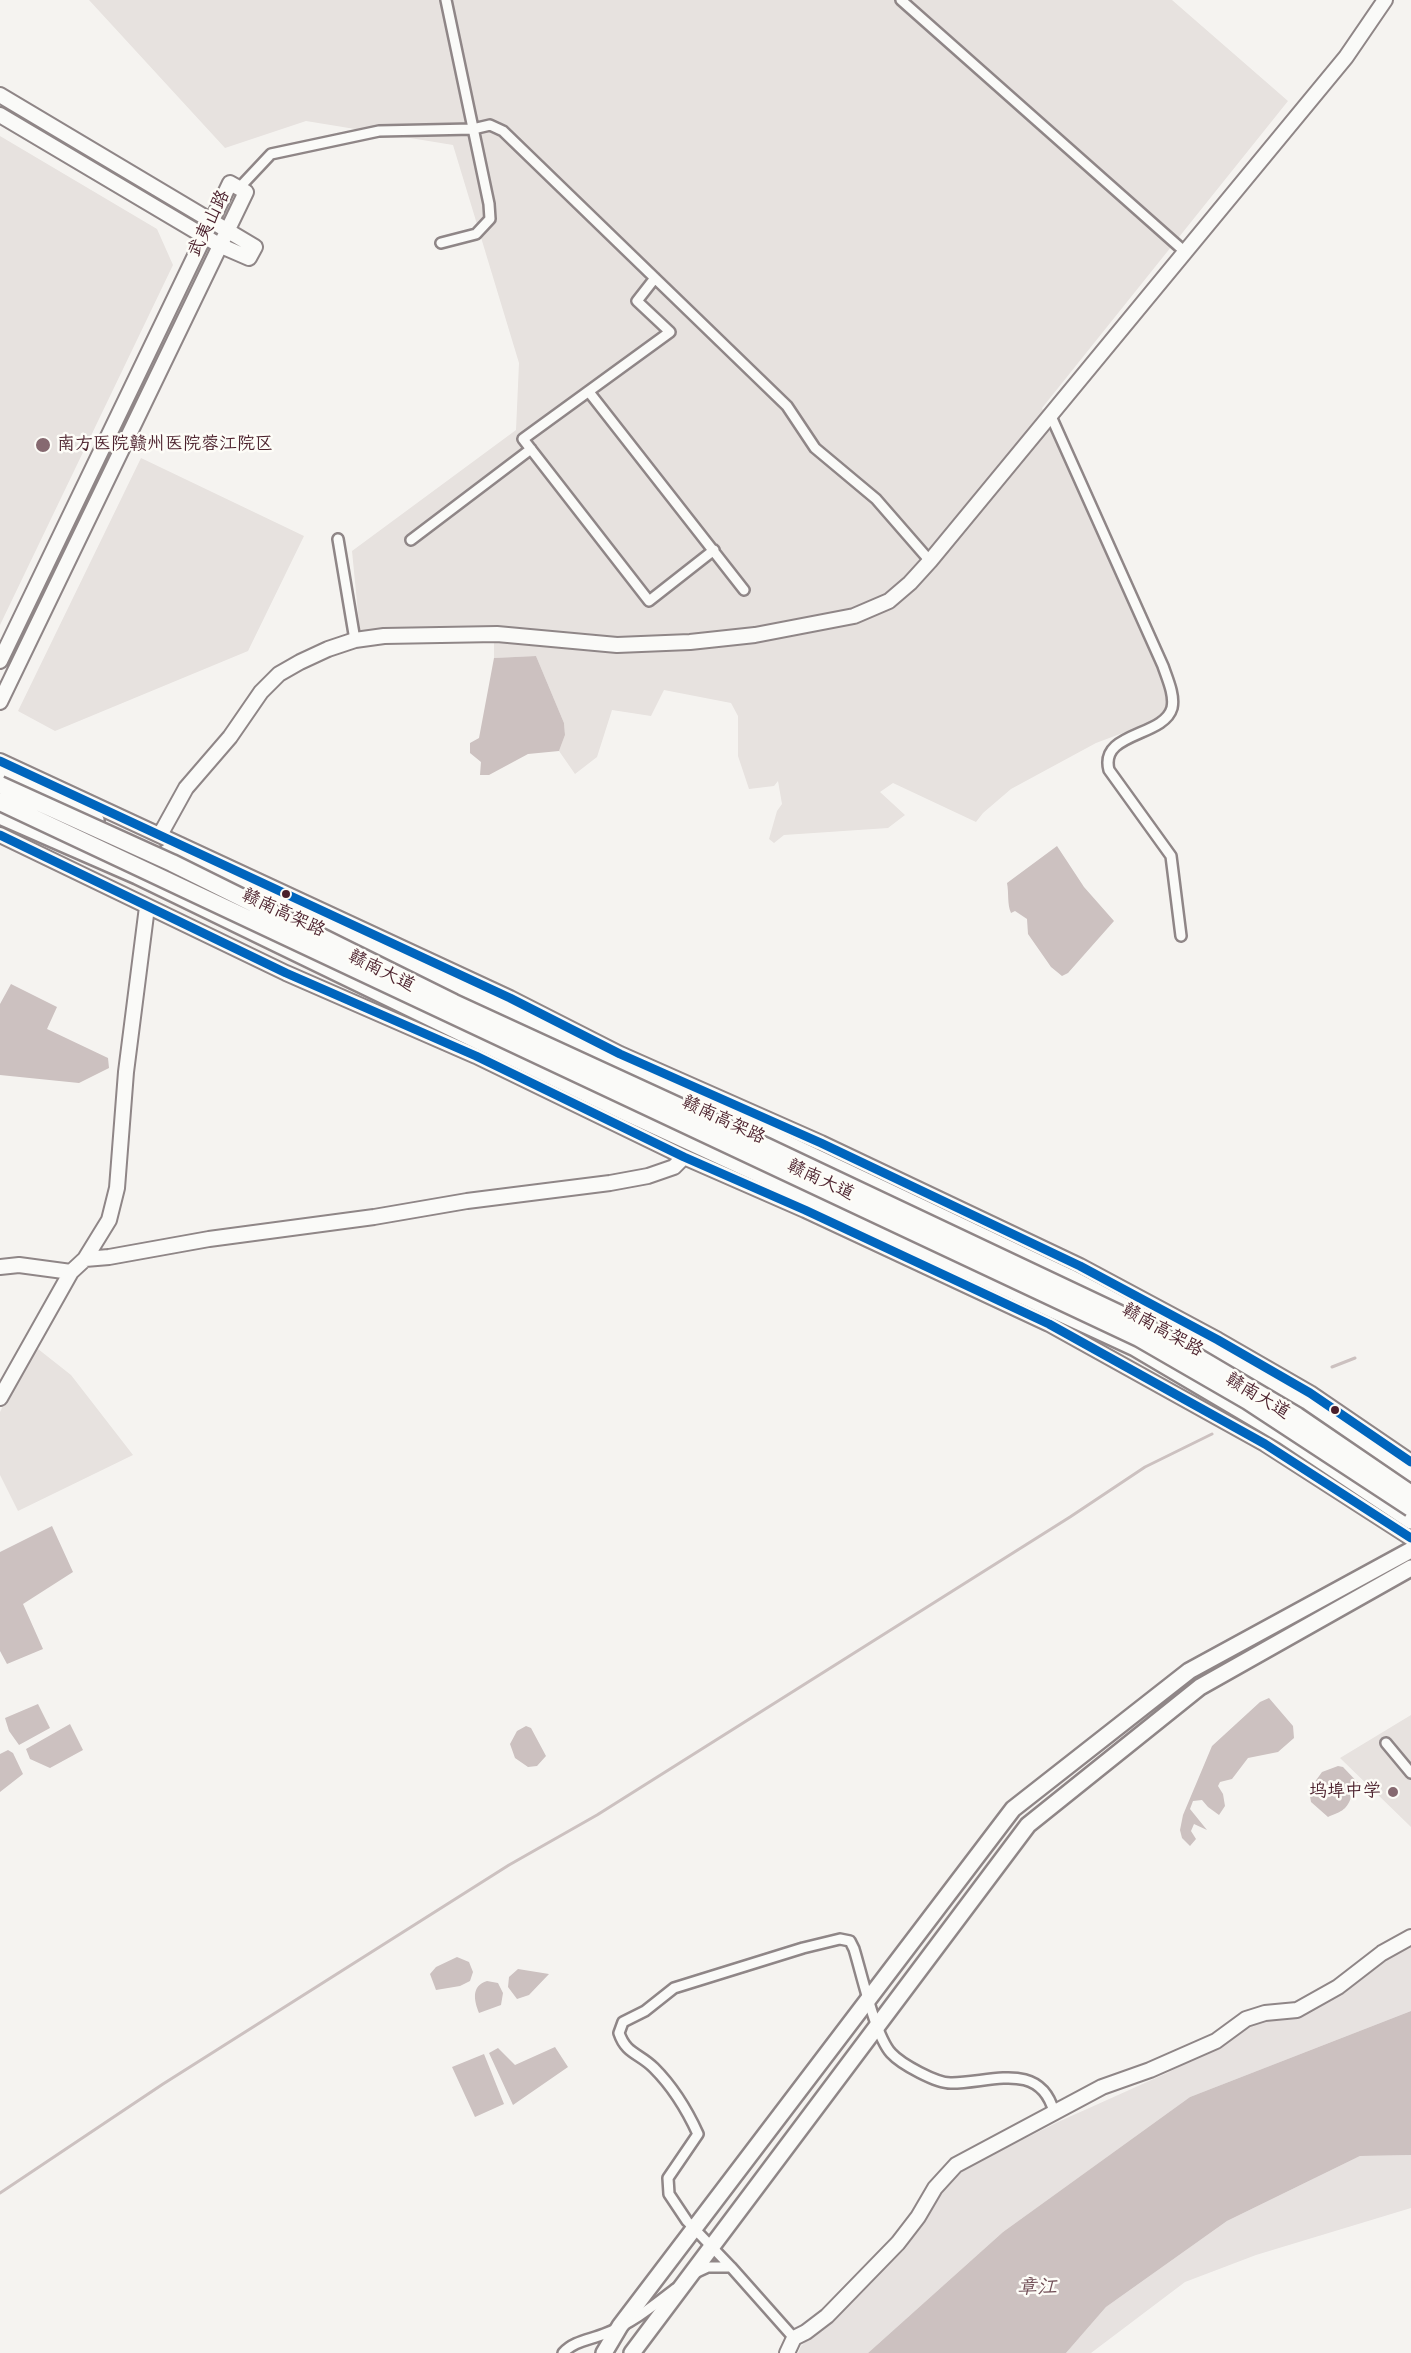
<!DOCTYPE html>
<html>
<head>
<meta charset="utf-8">
<style>
  body { margin:0 }
  canvas { display:block; background:#f5f3f0 }
</style>
</head>
<body>
<canvas width="1411" height="2353"></canvas>
<script>
const ctx = document.querySelector('canvas').getContext('2d');
ctx.lineJoin = 'round';
function paint(path, color) {
  ctx.fillStyle = color;
  ctx.fill(path, 'evenodd');
}
function trace(path, color, width, dash) {
  ctx.strokeStyle = color;
  ctx.lineWidth = width;
  ctx.lineCap = dash ? 'butt' : 'round';
  ctx.setLineDash(dash || []);
  ctx.stroke(path);
}
function label(font, color, halo, rows, align = 'center') {
  ctx.font = font + ' "Architects Daughter","LXGW WenKai TC",sans-serif';
  ctx.lineWidth = 5;
  ctx.setLineDash([]);
  ctx.textBaseline = 'middle';
  ctx.strokeStyle = halo;
  ctx.fillStyle = color;
  for (const [text, x, y, turn = 0] of rows) {
    ctx.save();
    ctx.translate(x, y);
    ctx.rotate((+turn || 0) * Math.PI / 180);
    ctx.textAlign = isNaN(turn) ? turn : align;
    if (halo) ctx.strokeText(text, 0, 0);
    ctx.fillText(text, 0, 0);
    ctx.restore();
  }
}
const built = new Path2D(`
  M89,0H1172L1288,101L1042,408L1167,689V712L1152,722L1096,743L1011,789L983,813L976,822L893,783L880,792L905,815L888,828L784,835L774,843L769,839L777,811L782,804L778,781L774,786L749,789L738,756V716L731,703L664,690L651,716L612,710L597,757L575,774L559,751L565,735L564,723L536,656L494,658V640L361,643L352,551L516,430L519,363L453,145L306,121L225,148Z
  M0,136L157,229L173,265L0,625Z
  M141,458L304,536L248,651L55,731L18,711Z
  M33,1345L71,1375L133,1455L18,1511L0,1475V1412Z
  M1411,1715V1827L1340,1758Z`);
const green = new Path2D(`
  M1411,1943V2011L1190,2097L1003,2232L868,2353H798L801,2346L906,2248L937,2193L968,2167L1058,2122L1167,2073L1227,2041L1246,2026L1269,2020L1300,2017L1333,1998L1381,1960Z
  M1411,2155V2208L1256,2255L1185,2282L1091,2353H1066L1106,2307L1227,2221L1360,2156Z`);
const water = new Path2D(`
  M536,656L564,723L565,735L559,751L528,754L489,775H480L481,762L470,753V743L479,738L494,658Z
  M1057,846L1084,887L1114,921L1068,973L1062,976L1051,967L1028,934L1027,919L1015,911L1011,913C1007,904 1009,893 1007,883Z
  M11,984L57,1007L47,1029L108,1058L109,1068L79,1083L0,1075V1004Z
  M52,1526L73,1572L23,1604L43,1649L7,1664L0,1651V1552Z
  M1269,1698L1293,1726L1294,1738L1278,1752L1248,1758L1232,1779L1220,1782L1218,1786L1223,1794L1225,1806L1219,1815L1208,1807L1202,1800L1193,1801L1190,1809L1207,1830L1194,1824L1191,1831L1196,1839L1190,1846L1182,1838L1180,1830L1183,1815L1212,1746L1260,1702Z
  M38,1704L50,1728L19,1745L9,1731L5,1718Z
  M70,1724L83,1750L50,1768L30,1759L26,1749Z
  M526,1726L531,1728L546,1756L537,1766L528,1767L515,1758L510,1744L517,1731Z
  M8,1750L13,1753L23,1774L0,1792V1754Z
  M1338,1766L1343,1767L1363,1788L1356,1794L1352,1789L1348,1791L1351,1797C1347,1811 1339,1812 1328,1817L1311,1802L1309,1790L1322,1772Z
  M457,1957L469,1962L473,1972L470,1981L460,1986L436,1990L430,1974L436,1967Z
  M518,1969L549,1974L529,1995L517,1999L508,1987L509,1977Z
  M487,1981L498,1983L503,1993L501,2005L479,2013C474,2000 471,1986 487,1981Z
  M1411,2011V2155L1360,2156L1227,2221L1106,2307L1066,2353H868L1003,2232L1190,2097Z
  M555,2047L568,2067L513,2105L489,2053L498,2048L515,2065Z
  M484,2054L504,2104L475,2117L452,2067Z`);
const stream = new Path2D(`
  M1332,1367L1355,1358
  M0,2193L163,2084L509,1865L597,1815L1070,1517L1145,1467L1212,1434`);
const street = new Path2D(`
  M901,0L1184,251
  M240,187L271,154L379,131L473,129L490,125L503,131L787,406L815,448L876,499L930,561
  M441,243L476,234L490,219L489,204L446,0
  M655,278L637,301L670,332L523,439L649,601L714,550
  M589,392L744,590
  M1050,414L1163,666C1167,678 1175,695 1172,708C1164,737 1099,732 1109,770L1171,856L1181,936
  M338,539L355,640
  M411,540L531,449
  M1386,1743L1411,1773
  M695,2273L708,2267H731
  M794,2338L731,2267L687,2221L669,2194L668,2178L698,2134C687,2110 673,2087 654,2068C639,2053 626,2054 619,2033L623,2022L645,2011L674,1988L803,1948L840,1939L850,1941L854,1949C862,1975 875,2035 891,2053C901,2064 937,2084 952,2083C990,2083 1040,2060 1054,2112
  M563,2353C574,2341 589,2340 604,2334C631,2324 653,2306 675,2289`);
const secondary = new Path2D(`
  M0,95L255,247L249,258L219,245L0,115
  M0,661L230,183L246,192L0,702
  M0,761L510,998L620,1054L821,1143L1080,1266L1218,1340L1310,1393L1411,1462
  M0,835L286,973L476,1056L684,1157L805,1210L1049,1324L1265,1444L1411,1538
  M160,835L186,788L230,737L261,692L279,674L300,662L328,649L355,640L384,636L497,634L617,645L690,642L755,635L854,616L889,601L910,583L930,561L1346,57L1385,0
  M85,1259L109,1257L209,1239L374,1217L467,1201L610,1183L648,1176L674,1167L684,1157
  M0,1267L19,1265L71,1272
  M0,1398L71,1272L85,1259L109,1220L117,1188L126,1072L147,907
  M787,2353L794,2338L806,2332L827,2316L898,2243L918,2217L935,2188L956,2165L1102,2087L1150,2070L1216,2041L1246,2019L1265,2013L1297,2010L1338,1987L1382,1953L1411,1937`);
const primary = new Path2D(`
  M0,774L96,820
  M0,816L137,876L622,1111L1135,1348L1284,1436L1411,1521
  M167,852L311,918L1069,1277L1296,1397L1411,1474
  M604,2353L620,2326L1013,1809L1189,1671L1411,1550
  M632,2353L1028,1825L1200,1687L1411,1568`);
const highwayBridge = new Path2D(`
  M0,785L172,863L454,1003L767,1147L1143,1325L1297,1416L1411,1494
  M0,802L1139,1338L1248,1401L1411,1508`);
const bus1 = new Path2D(`
  M0,761L510,998L620,1054L821,1143L1080,1266L1218,1340L1310,1393L1411,1462
  M0,835L286,973L476,1056L684,1157L805,1210L1049,1324L1265,1444L1411,1538`);
const markers = [
  [43,445,8,"#866970"],
  [286,894,5,"#4a1f2b"],
  [1335,1410,5,"#4a1f2b"],
  [1393,1792,6,"#866970"]
];
const streetNames = [
  ["武夷山路",210,224,-64],
  ["赣南高架路",283,914,25],
  ["赣南大道",381,972,26],
  ["赣南高架路",723,1121,25],
  ["赣南大道",820,1181,25],
  ["赣南高架路",1162,1331,29],
  ["赣南大道",1257,1397,31]
];
const poiNames = [
  ["南方医院赣州医院蓉江院区",57,445],
  ["坞埠中学",1381,1792,"right"]
];
const waterNames = [
  ["章江",1037,2289]
];
paint(built, '#e7e2df');
paint(green, '#e7e2e0');
paint(water, '#ccc1c0');
trace(stream, '#ccc1c0', 3);
trace(street, '#8f8687', 14);
trace(secondary, '#8f8687', 18);
trace(primary, '#8f8687', 20);
trace(street, '#fafaf8', 9);
trace(secondary, '#fafaf8', 14);
trace(primary, '#fafaf8', 15);
trace(highwayBridge, '#8f8687', 21, []);
trace(highwayBridge, '#fafaf8', 16);
trace(bus1, '#0065bd', 9);
for (const [x, y, r, color] of markers) {
  const dot = new Path2D();
  dot.arc(x, y, r, 0, 2 * Math.PI);
  ctx.fillStyle = color;
  ctx.fill(dot);
  trace(dot, '#fdfcf7', 2);
}
label('18px', '#4a1f2b', '#fdfcf7', streetNames);
label('18px', '#4a1f2b', '#fdfcf7', poiNames, 'left');
label('italic 20px', '#725058', '#fdfcf7', waterNames);
</script>
</body>
</html>
